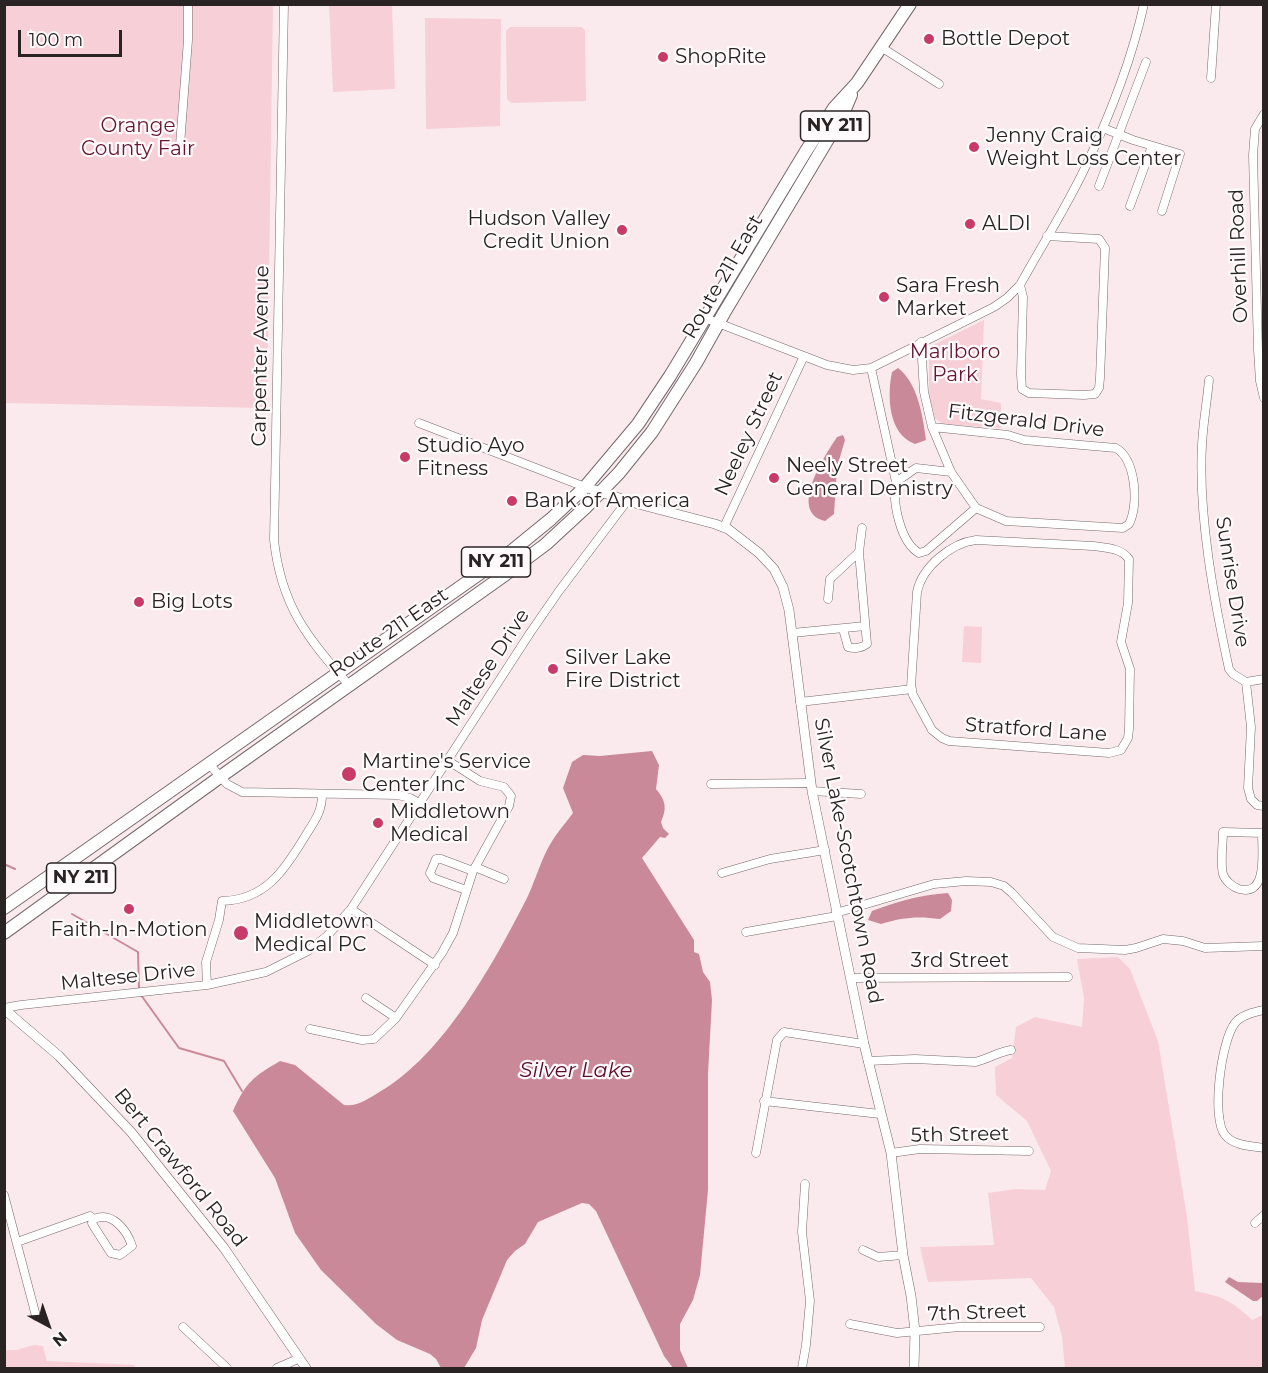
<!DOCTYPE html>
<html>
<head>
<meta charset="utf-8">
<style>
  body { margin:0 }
  #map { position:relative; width:1268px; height:1373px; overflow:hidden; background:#fbeaed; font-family:Montserrat,sans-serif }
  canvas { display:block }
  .frame { position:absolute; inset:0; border:6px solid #292324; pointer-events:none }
  .north { position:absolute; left:18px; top:1295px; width:60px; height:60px; -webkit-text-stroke:4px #fffbfc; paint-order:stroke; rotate:140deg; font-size:16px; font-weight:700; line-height:24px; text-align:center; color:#292324 }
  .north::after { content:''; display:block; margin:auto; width:21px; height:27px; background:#292324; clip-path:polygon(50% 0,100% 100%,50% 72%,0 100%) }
  .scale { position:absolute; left:18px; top:30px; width:104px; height:27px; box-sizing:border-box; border:3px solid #292324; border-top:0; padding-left:8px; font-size:18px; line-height:21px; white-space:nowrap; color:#292324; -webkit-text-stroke:4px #fffbfc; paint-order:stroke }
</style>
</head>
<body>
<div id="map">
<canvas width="1268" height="1373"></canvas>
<div class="frame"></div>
<div class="north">N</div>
<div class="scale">100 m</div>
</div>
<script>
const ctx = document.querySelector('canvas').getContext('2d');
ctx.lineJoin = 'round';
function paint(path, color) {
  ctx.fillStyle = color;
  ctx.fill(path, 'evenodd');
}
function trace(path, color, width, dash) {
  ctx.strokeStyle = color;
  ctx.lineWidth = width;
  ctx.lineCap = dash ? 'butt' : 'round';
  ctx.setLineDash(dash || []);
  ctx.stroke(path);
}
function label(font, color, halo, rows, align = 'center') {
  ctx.font = font + ' Montserrat,sans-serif';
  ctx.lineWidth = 4.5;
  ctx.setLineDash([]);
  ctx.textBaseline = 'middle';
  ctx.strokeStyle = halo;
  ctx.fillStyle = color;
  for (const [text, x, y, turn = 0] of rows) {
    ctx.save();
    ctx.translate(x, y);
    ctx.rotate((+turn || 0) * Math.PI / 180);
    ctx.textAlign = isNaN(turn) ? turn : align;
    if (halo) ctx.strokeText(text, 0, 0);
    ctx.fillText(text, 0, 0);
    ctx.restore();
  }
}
const green = new Path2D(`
  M5,5H273L267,408L5,403Z
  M329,5H392L395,89L333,92Z
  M425,18L501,19L500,126L426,129Z
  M510,27H581L585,30L586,101L511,103L507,99L506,31Z
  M984,320L981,399L1001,403V428L943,424L935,418L929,395V347Z
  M964,626L982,627L981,663L962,662Z
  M1118,957L1130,969L1158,1041L1187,1217L1195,1291C1221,1296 1233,1301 1252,1320L1263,1315V1368H1065L1062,1337L1054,1307L1031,1278L928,1282L920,1247L994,1245L988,1193L1016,1189L1045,1190L1051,1171L1027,1121L996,1095L995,1067L1012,1058L1016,1027L1035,1017L1082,1027L1084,998L1077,959Z
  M34,1345L43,1346L47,1361L135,1365L134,1368H5V1350H16Z`);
const water = new Path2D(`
  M898,368C918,383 923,417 926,440L915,444C888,434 887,396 892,372Z
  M843,435L845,440L837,467L834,514L825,521C787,512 826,454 837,437Z
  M652,751L659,765L656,789C666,801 667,808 661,822L663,828L669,834L665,838L660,837L642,858L694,940V952L699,954L703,972L710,982L712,1000L708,1074V1190L700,1275L693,1300L680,1324V1350L688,1368H673L664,1356L596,1211L589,1204L582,1203L538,1222L525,1244L515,1251L507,1260L482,1320L476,1348L464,1368H441L436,1359L430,1354L397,1340L376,1324L321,1270L295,1233L275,1178L233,1111C246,1082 253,1077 280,1061L295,1065L344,1105C358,1107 369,1098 381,1091C444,1054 493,964 526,900C534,884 539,866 547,850C554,836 564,825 573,813L563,788L572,762L583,755L600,756Z
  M948,893L952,900L951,911L940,919C919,916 902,917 881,924L868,920L872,911C899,901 919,895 948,893Z
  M1229,1277L1238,1282L1263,1283V1296L1257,1301H1253L1225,1282Z`);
const stream = new Path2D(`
  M4,864L15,869
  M72,914L138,952L139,989
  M141,995L179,1048L224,1061L242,1091`);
const minor = new Path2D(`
  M284,4L274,540C281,605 307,638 349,685
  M881,47L939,84
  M1211,78L1216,4
  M1264,114L1255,129L1253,155L1258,350L1260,381L1264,398
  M1103,128L1133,140L1180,154L1162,211
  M180,145L188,40V4
  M1099,186L1146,62
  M1130,206L1152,146
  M1020,285L1023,297L1021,374L1022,389L1029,393L1084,395L1095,394L1099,388L1100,378L1105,248L1099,239L1047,236
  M705,318L827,365L853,370L871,368L994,307L1007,298L1020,285C1041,247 1064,211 1083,172C1107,122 1132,59 1144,4
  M921,342L924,392L932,427L951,472L976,508L1006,521L1123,528L1129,524C1139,505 1136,460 1116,448L1024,440L1008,435L932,427
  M871,368L896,482
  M1209,380C1207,402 1203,423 1202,445C1198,515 1214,600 1229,669L1233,674L1246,682
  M419,423L585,487
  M951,472L916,468L896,482C892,501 900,542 919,553L926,551L976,508
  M724,527L804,356
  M976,540L1093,546C1107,548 1121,548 1129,559L1128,603L1121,642L1130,669L1129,729L1128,738L1121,750L1109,753L949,741L942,738L932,730L913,695L911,687L917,592C922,567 951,543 976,540Z
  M828,599L830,579L859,552L862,528
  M843,629L848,647C854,649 862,648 867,644L859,552
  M792,633L865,626
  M1246,682L1251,727L1248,788L1251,799L1257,805L1264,806
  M1246,682L1264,679
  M800,702L912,689
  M209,764L227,784L242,792L398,795L410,798L419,803
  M711,784L811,783
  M812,791L861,794
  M1262,833C1262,852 1268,897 1239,889C1233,887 1225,881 1223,874C1220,863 1223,843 1223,832L1264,833
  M475,867L504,879
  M722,873L770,859L825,850
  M466,890L433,878L430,873L436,859H441L473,871
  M351,909L435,965
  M836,913L934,884L966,881L991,882L1004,886L1012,893L1053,937L1078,948L1125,950L1136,948L1163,939L1183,941L1205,948L1264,946
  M746,932L837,916
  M851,978L1068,977
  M207,985L206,962L219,920L222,901C265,900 284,871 304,838C313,823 322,813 322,795
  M366,998L396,1018
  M4,1008L21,1005L207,985L266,972L308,951L327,936L351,909L530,633L559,591L627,501
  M1264,1010C1254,1012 1241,1015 1235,1023C1221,1041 1211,1118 1225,1135C1234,1146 1251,1146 1264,1148
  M310,1029L362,1040L374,1039L396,1018L442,953L453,933L473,871L509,806L511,796L504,787L480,781L447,760
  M868,1061L915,1059L975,1062C988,1059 998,1052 1011,1050
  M764,1101L880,1114
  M756,1153L777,1040L784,1032L864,1044
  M891,1153L920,1149L1029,1151
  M4,1195L36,1316
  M1255,1223L1264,1215
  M17,1242L90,1216L94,1219L92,1223L93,1225L111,1253L120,1255L132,1246C127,1230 112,1211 94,1219
  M863,1250L878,1257L903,1255
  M850,1324L897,1333L959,1327H1040
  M183,1327L227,1368
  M277,1368L298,1359
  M802,1368L806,1345L810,1301L802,1232L805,1184`);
const tertiary = new Path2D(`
  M585,487L638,504L715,524L728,529L759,553L774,569L783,587L789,610L812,791L864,1044L891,1153L903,1255L911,1296L915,1331L914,1368
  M4,1009L59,1056L131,1132L224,1248L306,1368`);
const primary = new Path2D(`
  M4,908L513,550L551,519L585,487L638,424L670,376L806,151L834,108L857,83L910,4
  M4,933L220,777L506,574L546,544L586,507L619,473L652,432L696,363L724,313L843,114L851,95`);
const markers = [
  [929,39,6,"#c73a6a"],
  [663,57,6,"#c73a6a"],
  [974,147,6,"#c73a6a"],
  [970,224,6,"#c73a6a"],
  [622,230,6,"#c73a6a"],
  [884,297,6,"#c73a6a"],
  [405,457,6,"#c73a6a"],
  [774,478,6,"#c73a6a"],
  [512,501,6,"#c73a6a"],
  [139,602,6,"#c73a6a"],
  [553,669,6,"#c73a6a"],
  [349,774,8,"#c73a6a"],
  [378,823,6,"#c73a6a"],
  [129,909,6,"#c73a6a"],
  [241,933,8,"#c73a6a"]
];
const shields = [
  [835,126,69],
  [496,562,69],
  [81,878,69]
];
const shieldNames = [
  ["NY 211",835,126],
  ["NY 211",496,562],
  ["NY 211",81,878]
];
const poiNames = [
  ["Bottle Depot",941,39],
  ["ShopRite",675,57],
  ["Jenny Craig",986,136],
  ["Weight Loss Center",986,159],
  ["Hudson Valley",610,219,"right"],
  ["Credit Union",610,242,"right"],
  ["ALDI",982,224],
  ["Sara Fresh",896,286],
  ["Market",896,309],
  ["Studio Ayo",417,446],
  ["Fitness",417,469],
  ["Neely Street",786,466],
  ["General Denistry",786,489],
  ["Bank of America",524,501],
  ["Big Lots",151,602],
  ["Silver Lake",565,658],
  ["Fire District",565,681],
  ["Martine's Service",362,762],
  ["Center Inc",362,785],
  ["Middletown",390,812],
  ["Medical",390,835],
  ["Middletown",254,922],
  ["Medical PC",254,945],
  ["Faith-In-Motion",129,930,"center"]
];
const parkNames = [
  ["Orange",138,126],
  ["County Fair",138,149],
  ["Marlboro",955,352],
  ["Park",955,375]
];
const streetNames = [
  ["Overhill Road",1239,256,-92],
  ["Route 211 East",723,277,-60],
  ["Carpenter Avenue",261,356,-89],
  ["Fitzgerald Drive",1026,421,7],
  ["Neeley Street",749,434,-65],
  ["Sunrise Drive",1232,582,81],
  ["Route 211 East",389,633,-35],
  ["Maltese Drive",488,668,-57],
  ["Stratford Lane",1036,730,4],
  ["Silver Lake-Scotchtown Road",848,861,79],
  ["3rd Street",960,961],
  ["Maltese Drive",128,977,-6],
  ["5th Street",960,1135,-1],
  ["Bert Crawford Road",180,1168,51],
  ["7th Street",977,1313,-2]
];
const waterNames = [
  ["Silver Lake",576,1071]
];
paint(green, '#f7cfd7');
paint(water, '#ca8998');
trace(stream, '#ca8998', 2);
trace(minor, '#76696b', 9);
trace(tertiary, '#76696b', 10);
trace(primary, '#76696b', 14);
trace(minor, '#fff', 8);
trace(tertiary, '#fff', 9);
trace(primary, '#fff', 12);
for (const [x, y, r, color] of markers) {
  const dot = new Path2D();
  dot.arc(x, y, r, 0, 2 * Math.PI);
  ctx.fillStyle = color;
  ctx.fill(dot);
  trace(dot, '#fffbfc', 2);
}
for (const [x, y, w] of shields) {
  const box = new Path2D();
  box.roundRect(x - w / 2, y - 15, w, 30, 4.5);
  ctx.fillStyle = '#fffbfc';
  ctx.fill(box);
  trace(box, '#292324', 1.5);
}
label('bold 18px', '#292324', null, shieldNames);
label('20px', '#292324', '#fffbfc', poiNames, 'left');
label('20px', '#661732', '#fffbfc', parkNames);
label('20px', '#292324', '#fffbfc', streetNames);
label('italic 21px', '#5d0d2b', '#fffbfc', waterNames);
</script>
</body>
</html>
